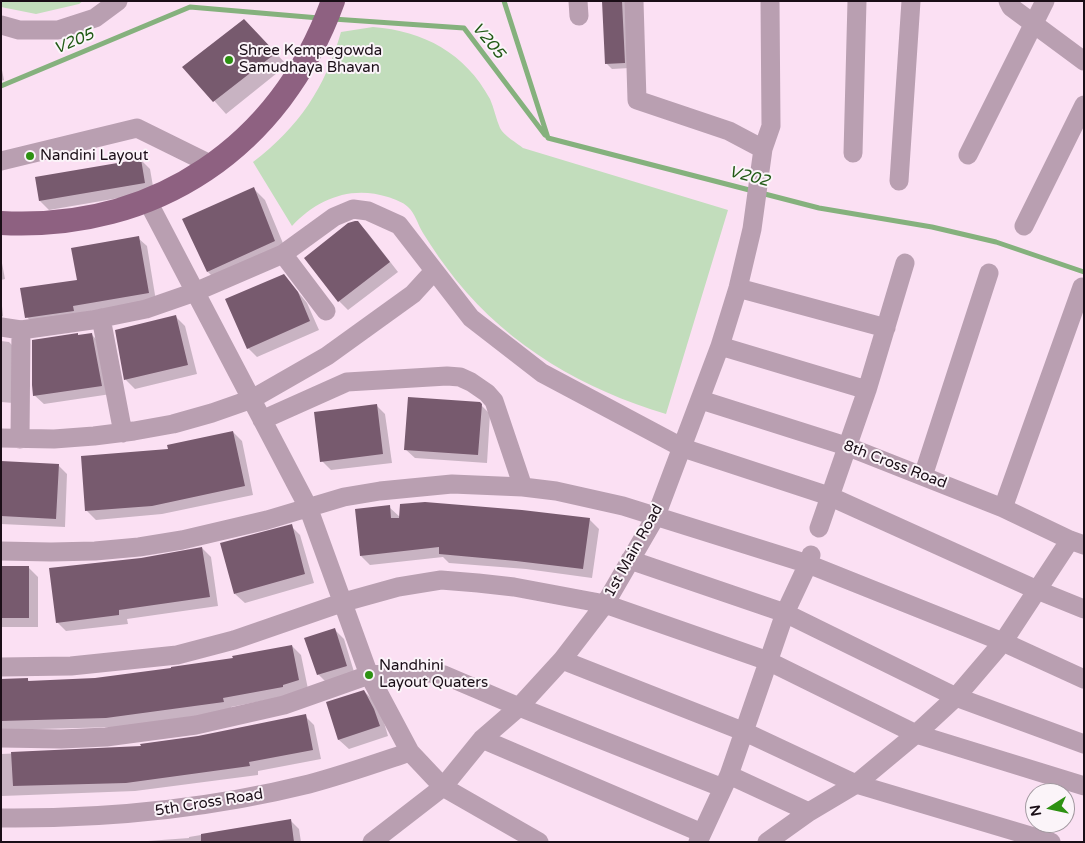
<!DOCTYPE html>
<html>
<head>
<meta charset="utf-8">
<style>
  body { margin:0 }
  #map { position:relative; width:1085px; height:843px; overflow:hidden; background:#fbe0f3; font-family:"Varela Round",sans-serif }
  canvas { display:block }
  .frame { position:absolute; inset:0; border:2px solid #1a0e17; pointer-events:none }
  .north { position:absolute; left:1025px; top:783px; width:50px; height:50px; box-sizing:border-box; background:#fbf4f9; border:1px solid #a1989f; border-radius:50%; rotate:260deg; font-size:14px; font-weight:700; line-height:20px; text-align:center; color:#1a0e17 }
  .north::after { content:''; display:block; margin:auto; width:18px; height:22px; background:#2d9112; clip-path:polygon(50% 0,100% 100%,50% 72%,0 100%) }
</style>
</head>
<body>
<div id="map">
<canvas width="1085" height="843"></canvas>
<div class="frame"></div>
<div class="north">N</div>
</div>
<script>
const ctx = document.querySelector('canvas').getContext('2d');
ctx.lineJoin = 'round';
function paint(path, color) {
  ctx.fillStyle = color;
  ctx.fill(path, 'evenodd');
}
function trace(path, color, width, dash) {
  ctx.strokeStyle = color;
  ctx.lineWidth = width;
  ctx.lineCap = dash ? 'butt' : 'round';
  ctx.setLineDash(dash || []);
  ctx.stroke(path);
}
function label(font, color, halo, rows, align = 'center') {
  ctx.font = font + ' "Varela Round",sans-serif';
  ctx.lineWidth = 4;
  ctx.setLineDash([]);
  ctx.textBaseline = 'middle';
  ctx.strokeStyle = halo;
  ctx.fillStyle = color;
  for (const [text, x, y, turn = 0] of rows) {
    ctx.save();
    ctx.translate(x, y);
    ctx.rotate((+turn || 0) * Math.PI / 180);
    ctx.textAlign = isNaN(turn) ? turn : align;
    if (halo) ctx.strokeText(text, 0, 0);
    ctx.fillText(text, 0, 0);
    ctx.restore();
  }
}
const green = new Path2D(`
  M1,1H83L79,4L36,14L1,7Z
  M373,27C424,31 465,53 490,99C494,108 496,119 500,128C504,136 517,143 523,148L728,210L666,414C585,390 510,347 456,280C444,265 433,249 423,233C418,225 415,213 408,207C403,202 394,199 388,197C351,185 317,199 292,226L253,162C299,127 325,88 341,32Z`);
const shadow = new Path2D(`
  M603,1H627L630,68L612,69L606,63Z
  M256,32L287,65L226,114L184,67Z
  M1,65L4,80L1,81Z
  M141,160L150,169L154,192L49,210L40,201L36,178Z
  M253,188L265,200L287,253L220,284L208,272Z
  M357,222L367,232L398,272L348,310L339,301L306,258Z
  M138,238L147,246L156,301L35,326L27,317Z
  M1,258L5,279L1,280Z
  M284,275L307,303L319,330L257,357L248,348Z
  M1,296L3,316L1,317Z
  M176,317L185,326L197,374L135,389L126,380L116,331Z
  M92,335L101,344L111,394L44,404L34,395L79,336Z
  M1,341L9,342L18,351L13,403L1,402Z
  M479,403L490,414L487,463L415,458L405,449Z
  M376,405L385,414L392,463L331,470L322,461Z
  M233,432L242,441L253,495L162,514L96,520L86,510L170,450Z
  M1,462L58,465L67,474L65,527L1,524Z
  M389,507L401,518L589,519L599,529L592,578L526,569L449,563L443,557L370,565L361,556Z
  M291,526L300,535L314,583L245,603L235,594Z
  M202,548L211,557L218,606L127,619L128,624L66,631L57,622L141,559Z
  M1,568H29L38,577V627H1Z
  M335,630L344,639L355,675L327,683L318,674Z
  M292,646L301,655L308,689L292,695L231,707L232,711L116,727L1,730V681L27,679L30,682L95,679L173,669L234,659Z
  M364,691L373,700L383,719L388,736L349,749L339,740L327,703Z
  M305,716L314,725L321,759L258,771V775L135,791L2,796L1,799V754L142,748Z
  M290,820L299,829L301,842H134L189,838V837Z`);
const stream = new Path2D(`
  M504,1L548,138L819,208L932,227L996,242L1084,272
  M333,19L464,28L545,135
  M1,86L190,7L319,18`);
const building = new Path2D(`
  M602,1H622L625,63L605,64Z
  M244,19L276,53L213,102L182,67Z
  M141,159L145,183L39,201L35,177Z
  M254,187L275,241L207,272L182,219Z
  M355,221H358L390,262L338,302L304,258L348,223Z
  M139,236L149,293L73,306L74,311L25,318L20,288L77,280L71,248Z
  M284,274L298,292L310,321L247,349L225,299Z
  M176,315L188,365L124,380L115,330Z
  M78,333V335L92,333L102,386L33,396L32,385V340Z
  M408,397L480,402L482,404L478,455L404,450Z
  M377,404L383,454L320,462L314,412Z
  M233,431L245,486L152,506L85,511L81,456L168,449L167,445Z
  M1,461L59,464L56,519L1,516Z
  M425,502L522,510L590,518L583,569L516,561L439,554V547L360,556L355,509L390,505L391,518H399L400,504Z
  M292,524L305,574L234,594L220,543Z
  M202,547L210,597L119,610V615L56,623L49,568L141,558Z
  M1,566H29V618H1Z
  M335,628L347,666L317,675L304,638Z
  M292,645L299,680L283,685V687L223,698L224,702L106,718L1,721V679L28,678V681L95,678L171,668V667L233,658L232,656Z
  M364,690L374,709L380,726L338,740L326,702Z
  M306,714L313,750L249,762L250,766L126,783L13,786L11,752L141,746L140,744L198,736Z
  M291,819L294,842H201V834Z`);
const minor = new Path2D(`
  M578,1L579,16
  M634,1L637,100L729,131L763,149
  M1008,1L1011,7L1084,61
  M1,25L19,30H58L95,18L118,1
  M853,153L857,1
  M968,155L1045,1
  M1,161L137,128L212,165
  M899,181L911,1
  M147,200L308,507L369,675L410,752L443,787L539,842
  M1024,226L1084,105
  M283,254L326,311
  M738,288L886,328
  M101,318L123,433
  M1,327L21,330L92,320L146,309L195,292L283,254L334,217L353,209L368,211L399,225L471,318L542,373L683,448L829,496L1037,590L1084,609
  M720,346L867,390
  M701,400L846,446L1003,508L1070,540L1084,545
  M262,420L347,382L447,376L460,377L471,382L487,393L494,401L523,487
  M1,438L54,439L94,436L134,431L173,424L212,413L252,399L327,356L413,294L434,271
  M20,439L21,330
  M923,476L989,273
  M1003,508L1082,287
  M819,528L867,390L905,263
  M1,551L51,552L95,551L139,547L182,540L267,520L344,497L380,491L452,484L523,487L556,491L623,506L808,564L1003,642L1084,679
  M630,560L785,613L956,697L1084,744
  M562,660L745,732L856,784L1051,842
  M1,667L71,666L177,655L234,640L344,602L398,587L441,580L478,583L514,587L605,604L768,661L916,734L1084,786
  M1,738L61,739L106,737L196,725L284,705L369,675L423,672L444,675L519,707L723,788
  M482,739L702,833
  M729,775L809,812
  M1,818C106,819 208,809 309,784C343,775 377,763 410,752
  M372,842L443,787L482,739L519,707L562,660L605,604L656,516L720,346L738,288L752,229L763,149L771,126L770,1
  M698,842L729,775L785,613L808,564L811,555
  M767,842L809,812L856,784L916,734L956,697L1003,642L1070,540`);
const major = new Path2D(`
  M1,223C156,231 280,147 333,1`);
const markers = [
  [229,60,5,"#2d9112"],
  [30,156,5,"#2d9112"],
  [369,675,5,"#2d9112"]
];
const poiNames = [
  ["Shree Kempegowda",239,51],
  ["Samudhaya Bhavan",239,68],
  ["Nandini Layout",40,156],
  ["Nandhini",379,666],
  ["Layout Quaters",379,683]
];
const streetNames = [
  ["8th Cross Road",895,465,21],
  ["1st Main Road",634,551,-61],
  ["5th Cross Road",209,803,-9]
];
const waterNames = [
  ["V205",488,41,50],
  ["V205",74,42,-23],
  ["V202",749,177,14]
];
paint(green, '#c2ddbc');
paint(shadow, '#0003');
trace(stream, '#85b17d', 5);
paint(building, '#775a6e');
trace(minor, '#b99fb1', 19);
trace(major, '#8e6181', 24);
for (const [x, y, r, color] of markers) {
  const dot = new Path2D();
  dot.arc(x, y, r, 0, 2 * Math.PI);
  ctx.fillStyle = color;
  ctx.fill(dot);
  trace(dot, '#fbf4f9', 2);
}
label('15px', '#1a0e17', '#fbf4f9', poiNames, 'left');
label('15px', '#1a0e17', '#fbf4f9', streetNames);
label('italic 16px', '#215a15', '#fbf4f9', waterNames);
</script>
</body>
</html>
